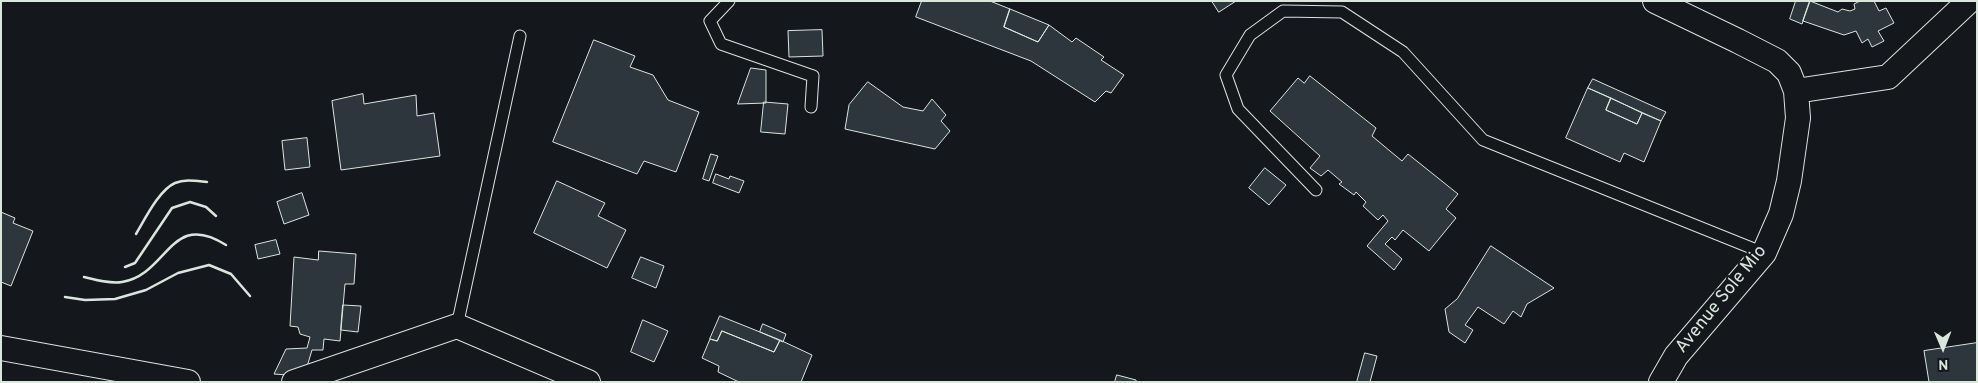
<!DOCTYPE html>
<html>
<head>
<meta charset="utf-8">
<style>
  body { margin:0 }
  #map { position:relative; width:1978px; height:383px; overflow:hidden; background:#14181c; font-family:Overpass,sans-serif }
  canvas { display:block }
  .frame { position:absolute; inset:0; border:2px solid #d8e6dc; pointer-events:none }
  .north { position:absolute; left:1918px; top:323px; width:50px; height:50px; -webkit-text-stroke:4px #14181c; paint-order:stroke; rotate:179deg; font-size:14px; font-weight:700; line-height:20px; text-align:center; color:#d8e6dc }
  .north::after { content:''; display:block; margin:auto; width:18px; height:22px; background:#d8e6dc; clip-path:polygon(50% 0,100% 100%,50% 72%,0 100%) }
</style>
</head>
<body>
<div id="map">
<canvas width="1978" height="383"></canvas>
<div class="frame"></div>
<div class="north">N</div>
</div>
<script>
const ctx = document.querySelector('canvas').getContext('2d');
ctx.lineJoin = 'round';
function paint(path, color) {
  ctx.fillStyle = color;
  ctx.fill(path, 'evenodd');
}
function trace(path, color, width, dash) {
  ctx.strokeStyle = color;
  ctx.lineWidth = width;
  ctx.lineCap = dash ? 'butt' : 'round';
  ctx.setLineDash(dash || []);
  ctx.stroke(path);
}
function label(font, color, halo, rows, align = 'center') {
  ctx.font = font + ' Overpass,sans-serif';
  ctx.lineWidth = 4;
  ctx.setLineDash([]);
  ctx.textBaseline = 'middle';
  ctx.strokeStyle = halo;
  ctx.fillStyle = color;
  for (const [text, x, y, turn = 0] of rows) {
    ctx.save();
    ctx.translate(x, y);
    ctx.rotate((+turn || 0) * Math.PI / 180);
    ctx.textAlign = isNaN(turn) ? turn : align;
    if (halo) ctx.strokeText(text, 0, 0);
    ctx.fillText(text, 0, 0);
    ctx.restore();
  }
}
const building = new Path2D(`
  M922,1H990L1010,9L1004,27L1038,42L1049,25L1072,42L1076,38L1104,57L1101,60L1124,75L1111,93L1106,91L1095,102L1031,61L916,17Z
  M1212,1H1236L1219,12Z
  M1796,1H1810L1802,24L1790,19Z
  M1810,1L1838,12L1842,9L1850,11L1855,9L1854,4L1860,1H1874L1879,11L1886,8L1894,23L1878,31L1884,41L1872,47L1868,39L1862,43L1856,31L1844,35L1803,21Z
  M1010,9L1049,25L1038,42L1004,27Z
  M822,30L823,56L789,57L788,31Z
  M594,40L635,56L630,67L653,75L668,100L699,112L676,172L644,161L637,174L553,142Z
  M751,68L766,70V103L738,104Z
  M1310,76L1376,128L1372,136L1402,161L1408,154L1458,194L1446,209L1456,218L1429,251L1403,230L1395,240L1392,237L1385,244L1402,259L1394,270L1367,246L1388,221L1383,215L1378,220L1363,206L1366,202L1356,192L1354,195L1339,184L1342,182L1328,170L1321,176L1310,168L1320,156L1270,111L1298,78L1304,83Z
  M1593,79L1666,112L1661,121L1588,88Z
  M868,82L903,107L923,111L932,99L946,115L941,121L950,131L935,149L845,129L849,105Z
  M1588,88L1611,98L1606,110L1637,124L1642,113L1661,121L1644,162L1624,153L1620,162L1566,138Z
  M363,94L364,104L416,95L417,116L434,113L440,156L341,170L332,101Z
  M1611,98L1642,113L1637,124L1606,110Z
  M764,102L788,104L785,134L761,132Z
  M307,138L310,167L285,170L282,141Z
  M711,154L718,156L709,181L703,179Z
  M1265,168L1286,185L1269,205L1249,188Z
  M716,174L729,179L730,176L744,181L739,193L713,183Z
  M557,181L605,203L598,216L626,230L607,268L534,233Z
  M302,193L309,215L284,224L277,202Z
  M1,212L15,218L13,223L33,231L11,286L1,282Z
  M276,240L280,254L258,259L255,245Z
  M1491,246L1554,288L1527,304L1521,317L1513,311L1504,324L1478,307L1465,325L1473,330L1465,343L1449,332L1445,309L1457,299Z
  M319,251L356,254L354,284H345L340,341L324,339L323,350H312L306,370L288,375L274,374L286,349L307,348L310,337L300,334L298,327L290,326L294,257L318,260Z
  M641,257L664,266L656,288L632,278Z
  M343,305L361,306L358,332L341,330Z
  M720,316L780,340L774,352L722,331L717,341L710,339Z
  M643,320L668,331L654,362L631,352Z
  M763,324L786,334L783,342L760,332Z
  M722,331L774,352L780,340L812,355L801,382H739L718,372L719,366L702,358L710,339L717,341Z
  M1977,343V382H1929L1924,351Z
  M1365,353L1377,356L1370,382H1357Z
  M1117,375L1136,380V382H1115Z`);
const lane = new Path2D(`
  M729,1L710,21L721,44L813,76L811,107
  M1316,190L1238,109L1226,75L1250,35L1283,11L1342,12L1403,52L1483,140L1764,253
  M457,326L520,36`);
const street = new Path2D(`
  M1655,1L1738,41L1777,61L1789,73L1796,91L1798,118L1789,181L1781,214L1764,253L1676,356L1661,382
  M1796,91L1888,77L1969,1
  M1,348L188,382
  M294,382L457,326L588,382`);
const wall = new Path2D(`
  M136,234C145,219 159,190 175,183C185,179 196,181 207,182
  M125,267L135,263L172,208L190,202L206,207L216,216
  M84,277C96,280 110,284 122,282C168,275 170,209 226,245
  M65,297L85,300L115,299L146,290L178,273L209,265L231,274L250,296`);
const streetNames = [
  ["Avenue Sole Mio",1722,300,-51]
];
paint(building, '#2c363c');
trace(building, '#d8e6dc', 1);
trace(lane, '#d8e6dc', 13);
trace(street, '#d8e6dc', 26);
trace(lane, '#14181c', 11);
trace(street, '#14181c', 24);
trace(wall, '#d8e6dc', 2.5);
label('18px', '#d8e6dc', '#14181c', streetNames);
</script>
</body>
</html>
